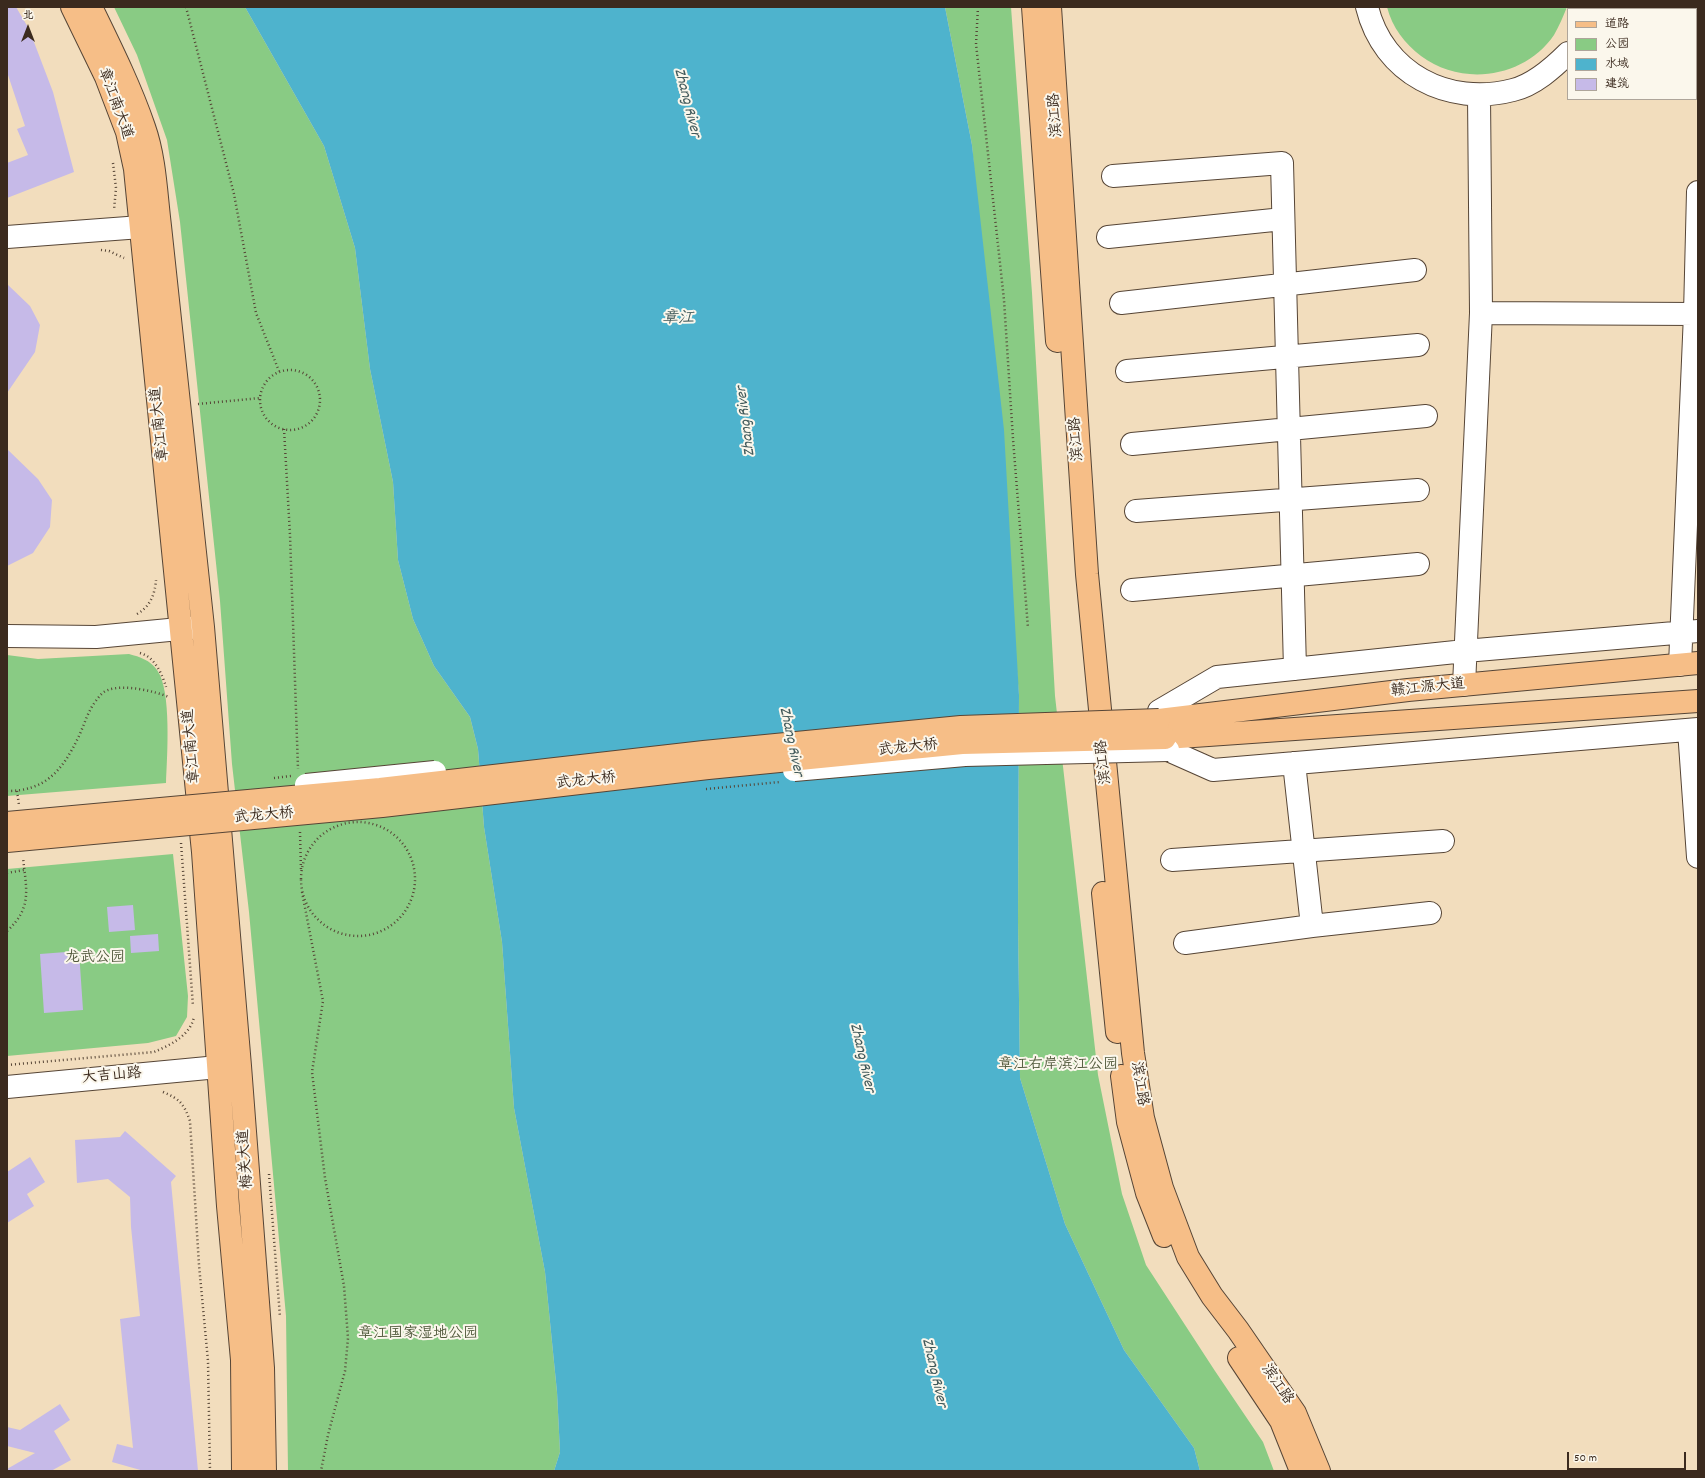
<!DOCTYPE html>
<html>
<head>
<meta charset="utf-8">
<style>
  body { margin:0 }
  #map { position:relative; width:1705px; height:1478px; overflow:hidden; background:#f2ddbd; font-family:Dekko,"LXGW WenKai TC",sans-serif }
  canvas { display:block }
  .frame { position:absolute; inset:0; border:8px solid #3b2a1e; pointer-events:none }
  .legend { position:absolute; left:1567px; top:8px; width:130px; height:92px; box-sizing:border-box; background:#fbf7ec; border:1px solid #aea59a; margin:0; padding:5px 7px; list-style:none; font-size:12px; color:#3b2a1e }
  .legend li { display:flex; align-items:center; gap:8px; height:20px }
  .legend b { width:20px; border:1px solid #aea59a }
  .north { position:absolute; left:8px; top:8px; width:40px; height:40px; -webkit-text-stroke:3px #fbf7ec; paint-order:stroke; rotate:0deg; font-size:11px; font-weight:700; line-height:16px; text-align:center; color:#3b2a1e }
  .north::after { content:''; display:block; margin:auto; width:14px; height:18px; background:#3b2a1e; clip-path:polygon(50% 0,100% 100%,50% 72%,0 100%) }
  .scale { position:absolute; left:1567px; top:1452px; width:119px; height:18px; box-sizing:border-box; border:2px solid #3b2a1e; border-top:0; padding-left:5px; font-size:12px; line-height:14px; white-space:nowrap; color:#3b2a1e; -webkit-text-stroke:3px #fbf7ec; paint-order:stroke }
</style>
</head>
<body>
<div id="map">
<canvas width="1705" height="1478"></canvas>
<div class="frame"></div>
<ul class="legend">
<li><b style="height:5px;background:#f6be87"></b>道路</li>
<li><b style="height:11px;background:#89cb84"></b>公园</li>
<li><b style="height:11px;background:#4eb3cd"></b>水域</li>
<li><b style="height:11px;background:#c6bae8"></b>建筑</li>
</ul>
<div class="north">北</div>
<div class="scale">50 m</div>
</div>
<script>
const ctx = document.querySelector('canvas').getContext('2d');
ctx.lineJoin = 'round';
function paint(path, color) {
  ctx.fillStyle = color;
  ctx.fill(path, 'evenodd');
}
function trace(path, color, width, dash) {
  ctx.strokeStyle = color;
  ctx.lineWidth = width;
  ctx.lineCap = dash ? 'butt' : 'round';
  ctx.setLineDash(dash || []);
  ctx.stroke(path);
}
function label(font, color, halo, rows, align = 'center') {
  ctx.font = font + ' Dekko,"LXGW WenKai TC",sans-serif';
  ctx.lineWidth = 4;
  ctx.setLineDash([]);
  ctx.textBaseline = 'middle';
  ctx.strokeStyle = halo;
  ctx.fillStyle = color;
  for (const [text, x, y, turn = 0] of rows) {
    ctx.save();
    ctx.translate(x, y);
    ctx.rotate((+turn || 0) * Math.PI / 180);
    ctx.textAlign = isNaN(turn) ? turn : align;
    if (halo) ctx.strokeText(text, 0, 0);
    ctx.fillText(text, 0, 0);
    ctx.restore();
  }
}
const green = new Path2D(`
  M114,7H245L324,146L355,248L370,369L393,482L398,560L413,619L434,666L470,717L478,749L484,827L502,942L514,1108L545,1272L557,1392L560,1452L554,1471H288L286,1316L249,912L232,764L220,601L180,222L167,140L137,55Z
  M945,7H1011L1032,293L1055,696L1098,1075L1122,1194L1146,1265L1215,1371L1263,1442L1274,1471H1200L1194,1448L1124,1350L1065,1224L1020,1078L1018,921L1019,695L972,145Z
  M1387,7H1567C1563,17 1559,26 1554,35C1525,78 1462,87 1421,56C1405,44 1392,27 1387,7Z
  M129,654C140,657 150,660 157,670C172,690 167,758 166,783L7,796V655L38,659Z
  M173,854L188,996L187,1017L176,1036L148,1043L7,1056V869Z`);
const water = new Path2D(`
  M245,7H945L972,145L1004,430L1019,695L1018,921L1020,1078L1065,1224L1124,1350L1194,1448L1200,1471H554L560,1452L557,1392L545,1272L514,1108L502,942L484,827L478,749L470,717L434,666L413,619L398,560L393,482L370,369L355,248L324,146Z`);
const building = new Path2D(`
  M7,7H16L29,29L53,92L74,172L7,198V163L28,155L17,129L25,126L7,72Z
  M7,284L30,306L40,325L35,352L7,393Z
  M7,449L38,479L52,500L50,527L33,553L7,566Z
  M133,905L135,930L109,932L107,907Z
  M158,934L159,951L131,953L130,936Z
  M79,951L83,1010L44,1013L40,954Z
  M125,1131L176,1176L171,1182L198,1471H144L112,1462L117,1444L133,1448L120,1319L140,1316L131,1227L130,1197L108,1179L77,1183L75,1140L120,1137Z
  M30,1157L45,1182L27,1194L34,1206L7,1223V1172Z
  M60,1404L70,1420L54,1431L71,1460L51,1471H7V1469L35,1453L7,1446V1427L20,1430Z`);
const path = new Path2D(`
  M186,7L234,194L256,313L279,371
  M978,7L976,44L1004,300L1013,439L1028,628
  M113,163L116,188L114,210
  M101,250L109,251L124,258
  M260 400a30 30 0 1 1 60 0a30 30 0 1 1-60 0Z
  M198,404L260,398
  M284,429L290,535L298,769
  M137,614C150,607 155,594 156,580
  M140,653C155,657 162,674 166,687
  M7,791C45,791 62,771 78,738C84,726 87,713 95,702C99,697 102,692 108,690C124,684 154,691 169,697
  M17,791L19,805
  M301 879a57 57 0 1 1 114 0a57 57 0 1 1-114 0Z
  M300,832L301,870
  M181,843L193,1006
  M7,873L24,870
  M302,892L323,1001L312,1072L325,1178L344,1286L348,1338L345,1371L328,1435L321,1471
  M7,931C33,907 26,889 23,857
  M7,1065L154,1052C170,1045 190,1036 194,1017
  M163,1092C180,1099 184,1104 190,1121L199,1265L208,1361L210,1471
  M269,1174L280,1317`);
const minor = new Path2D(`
  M1367,7C1383,73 1448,107 1513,90C1534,85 1553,68 1568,53
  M1590,9L1591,7
  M1113,176L1282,163L1295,669
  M7,237L141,227
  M1108,237L1283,219
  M1121,303L1415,270
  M1481,313L1698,314
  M1127,371L1418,345
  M1132,444L1426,416
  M1136,511L1418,490
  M1132,590L1418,564
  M7,636L96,637L200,627
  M1680,665L1695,314L1698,192
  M1464,685L1481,313L1479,96
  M1159,711L1217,677L1465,651L1698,631
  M1689,730L1698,857
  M1168,750L1213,770L1698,729
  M1294,763L1312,926
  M1172,860L1443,841
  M1185,943L1312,926L1430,913
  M7,1087L218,1067`);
const major = new Path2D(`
  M72,7L106,77L127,132L135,169L203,852L228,1206L242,1360L243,1471
  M91,7C110,46 130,86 144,127C155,158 156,193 160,226L203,627L240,1066L263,1368L265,1471
  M1033,7L1057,341
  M1050,7L1087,574L1133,1053L1143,1118L1162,1188L1188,1257L1212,1296L1238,1330L1295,1413L1319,1471
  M1159,720L1408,690L1698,663
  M1165,738L1698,701
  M1103,893L1117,1032
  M1122,1076L1128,1122L1147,1193L1164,1236
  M1239,1358L1281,1421L1301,1471`);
const pathBridge = new Path2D(`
  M274,778L291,776
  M706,789L780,782`);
const minorBridge = new Path2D(`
  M794,770L965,755L1168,750
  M306,785L435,772`);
const majorBridge = new Path2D(`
  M7,823L380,789L704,752L961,727L1159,720
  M7,841L382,806L708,768L962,743L1165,738`);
const streetNames = [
  ["章江南大道",114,104,70],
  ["滨江路",1057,115,-94],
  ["章江南大道",161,424,-96],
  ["滨江路",1078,439,-94],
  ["赣江源大道",1428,689,-6],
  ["章江南大道",193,746,-95],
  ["武龙大桥",908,749,-6],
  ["滨江路",1105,762,-96],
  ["武龙大桥",586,782,-6],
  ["武龙大桥",264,817,-5],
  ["大吉山路",112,1077,-5],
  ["滨江路",1138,1084,81],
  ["梅关大道",247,1159,-94],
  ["滨江路",1276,1385,56]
];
const parkNames = [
  ["龙武公园",95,959],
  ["章江右岸滨江公园",1058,1066],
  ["章江国家湿地公园",418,1335]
];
const waterNames = [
  ["Zhang River",686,103,76],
  ["章江",678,320],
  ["Zhang River",747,421,-97],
  ["Zhang River",790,742,78],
  ["Zhang River",861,1058,77],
  ["Zhang River",933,1373,77]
];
paint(green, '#89cb84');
paint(water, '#4eb3cd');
paint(building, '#c6bae8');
trace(minor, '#564536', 24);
trace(major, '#564536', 24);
trace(path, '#564536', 2.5, [1, 3]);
trace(minor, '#fff', 22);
trace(major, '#f6be87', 22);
trace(minorBridge, '#564536', 24, []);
trace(majorBridge, '#564536', 24, []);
trace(pathBridge, '#564536', 2.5, [1, 3]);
trace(minorBridge, '#fff', 22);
trace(majorBridge, '#f6be87', 22);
label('15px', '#3b2a1e', '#fbf7ec', streetNames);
label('15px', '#525a3d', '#fbf7ec', parkNames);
label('italic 16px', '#425a5b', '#fbf7ec', waterNames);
</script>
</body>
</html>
